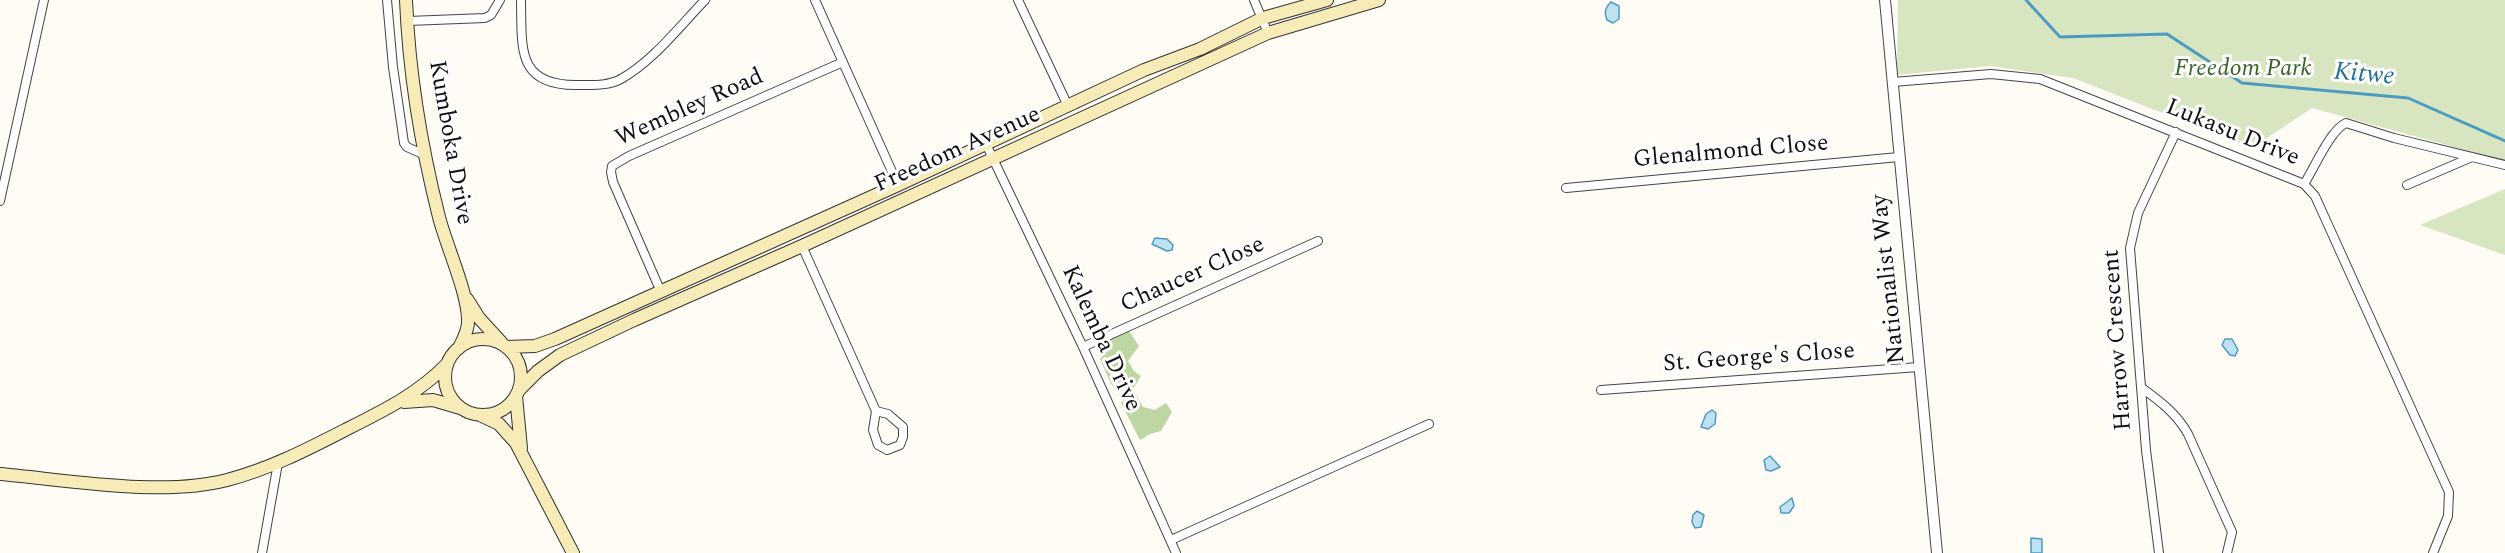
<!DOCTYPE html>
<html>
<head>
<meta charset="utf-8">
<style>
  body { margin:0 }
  canvas { display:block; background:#fefcf5 }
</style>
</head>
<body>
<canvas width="2505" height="553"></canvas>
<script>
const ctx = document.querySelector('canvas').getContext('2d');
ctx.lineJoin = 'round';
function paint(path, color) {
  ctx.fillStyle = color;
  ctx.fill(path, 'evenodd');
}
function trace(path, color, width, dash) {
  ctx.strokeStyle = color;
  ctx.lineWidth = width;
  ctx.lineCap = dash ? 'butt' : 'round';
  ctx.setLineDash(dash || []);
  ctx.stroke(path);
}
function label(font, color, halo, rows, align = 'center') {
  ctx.font = font + ' Spectral,serif';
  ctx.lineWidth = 6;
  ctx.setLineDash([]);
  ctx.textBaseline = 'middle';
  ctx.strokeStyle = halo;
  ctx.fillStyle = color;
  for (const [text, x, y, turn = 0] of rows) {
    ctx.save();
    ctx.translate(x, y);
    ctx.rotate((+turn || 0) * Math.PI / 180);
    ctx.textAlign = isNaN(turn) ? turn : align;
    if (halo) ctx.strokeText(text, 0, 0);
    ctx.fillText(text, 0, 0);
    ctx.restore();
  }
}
const green = new Path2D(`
  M1898,0H2505V161L2312,108L2252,148L2073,78L1989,66L1897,75Z
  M2505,189V255L2420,225Z`);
const forest = new Path2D(`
  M1129,331L1139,346L1128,361L1134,371L1141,376L1133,389L1143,407L1155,410L1166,403L1172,412L1161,431L1150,434L1140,440L1121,403L1125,399L1111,384L1100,359L1109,347L1105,341Z`);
const water = new Path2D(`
  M1611,2L1619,6V19L1613,23L1607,20C1604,12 1605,8 1611,2Z
  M1155,238L1167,239L1173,245L1172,250L1167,251L1152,244Z
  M2225,339H2232L2238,350L2235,356L2230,355L2222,345Z
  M1712,410L1716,413L1715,424L1708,429L1701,427L1706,414Z
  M1770,456L1780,467L1771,471L1766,470L1764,460Z
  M1792,498L1794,506L1789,513H1781L1780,507Z
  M1697,511L1704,515L1701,527L1695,528L1692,522L1693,515Z
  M2031,538L2042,539V553H2031Z`);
const stream = new Path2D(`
  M2026,0L2060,37L2167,34L2242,83L2408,98L2505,141`);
const minor = new Path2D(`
  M387,0L393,67L404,143L407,147L425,155
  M521,0C522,49 516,87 580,85C593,85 608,86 621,79C653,61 679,27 705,0
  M815,0L898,185
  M1018,0L1068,106
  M1254,0L1268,33
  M408,21L485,18L491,15L500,0
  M1893,82L1991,74L2040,79L2304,184L2315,196L2449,492L2448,516L2433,553
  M986,144L1083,347L1176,553
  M2304,184C2314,169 2330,130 2346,123L2394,138L2505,165
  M2407,185L2472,157
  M1566,188L1899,157
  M0,201L44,0
  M802,246L876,411
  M661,292L613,182L611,172L612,166L629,156L843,62
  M1083,347L1318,241
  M2142,388C2161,402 2177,414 2188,434L2232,532L2227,553
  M1601,390L1919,367
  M876,411L888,414L903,427V437L900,445L887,450L878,445L873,430Z
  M1171,540L1429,424
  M262,553L278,463
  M2159,553L2146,450L2130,248L2138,213L2176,132`);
const tertiary = new Path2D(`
  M1885,0L1937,553`);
const secondary = new Path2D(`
  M406,0C409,73 421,146 439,217C446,245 469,295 468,322C468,331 463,340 459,348
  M467,299L479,318L501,342
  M445 377a38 38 0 1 1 76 0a38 38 0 1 1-76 0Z
  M506,347L535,346L555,339L898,185L1144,70L1200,49L1263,18L1327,0
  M519,390L538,371L560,355L634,320L802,246L1268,33L1379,0
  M516,396L521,448
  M404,402L433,400L460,408
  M480,415L499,424L516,443L573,553
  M0,474C67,480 163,497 227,480C270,469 310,448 349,428C385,410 419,393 447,364`);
const parkNames = [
  ["Freedom Park",2243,70]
];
const streetNames = [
  ["Wembley Road",690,109,-24],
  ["Lukasu Drive",2232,134,22],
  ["Kumboka Drive",449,143,80],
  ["Freedom Avenue",958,151,-24],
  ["Glenalmond Close",1731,153,-5],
  ["Chaucer Close",1193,276,-24],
  ["Nationalist Way",1890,279,-96],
  ["Kalemba Drive",1100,339,65],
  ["Harrow Crescent",2119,340,-94],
  ["St. George's Close",1759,359,-4]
];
const waterNames = [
  ["Kitwe",2364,76,5]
];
paint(green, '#d7e6c1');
paint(forest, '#bdd6a2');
paint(water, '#bee2f1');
trace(water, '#4c9cc1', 1.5);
trace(stream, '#4c9cc1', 3);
trace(minor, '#444', 10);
trace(tertiary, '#444', 12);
trace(secondary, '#333', 14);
trace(minor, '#fff', 8);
trace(tertiary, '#fff', 10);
trace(secondary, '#f7ebb7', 12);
label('italic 24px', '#386326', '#fff', parkNames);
label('24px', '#111', '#fff', streetNames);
label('italic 26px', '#256e98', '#fff', waterNames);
</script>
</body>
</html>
